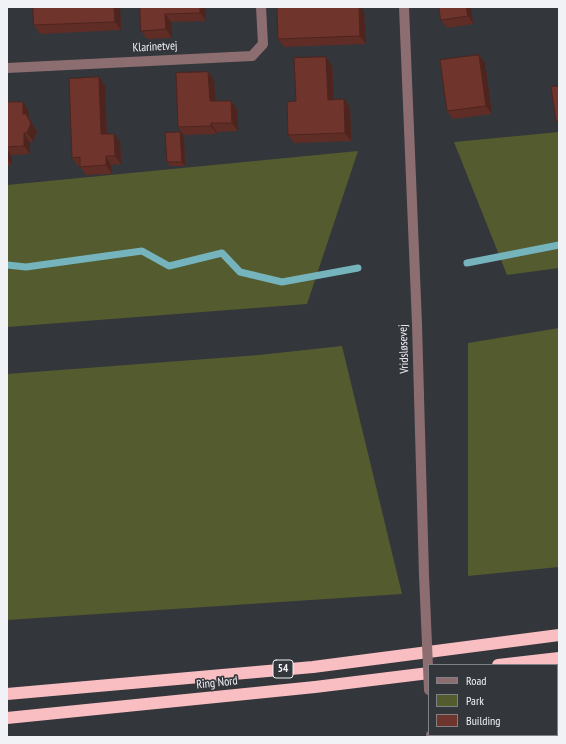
<!DOCTYPE html>
<html>
<head>
<meta charset="utf-8">
<style>
  body { margin:0 }
  #map { position:relative; width:566px; height:744px; overflow:hidden; background:#33363b; font-family:"PT Sans Narrow",sans-serif }
  canvas { display:block }
  .frame { position:absolute; inset:0; border:8px solid #f0f2f6; pointer-events:none }
  .legend { position:absolute; left:428px; top:664px; width:130px; height:72px; box-sizing:border-box; background:#33363b; border:1px solid #7f8186; margin:0; padding:5px 7px; list-style:none; font-size:12px; color:#f0f2f6 }
  .legend li { display:flex; align-items:center; gap:8px; height:20px }
  .legend b { width:20px; border:1px solid #7f8186 }
</style>
</head>
<body>
<div id="map">
<canvas width="566" height="744"></canvas>
<div class="frame"></div>
<ul class="legend">
<li><b style="height:5px;background:#8c6e70"></b>Road</li>
<li><b style="height:11px;background:#545b2e"></b>Park</li>
<li><b style="height:11px;background:#6f342c"></b>Building</li>
</ul>
</div>
<script>
const ctx = document.querySelector('canvas').getContext('2d');
ctx.lineJoin = 'round';
function paint(path, color) {
  ctx.fillStyle = color;
  ctx.fill(path, 'evenodd');
}
function trace(path, color, width, dash) {
  ctx.strokeStyle = color;
  ctx.lineWidth = width;
  ctx.lineCap = dash ? 'butt' : 'round';
  ctx.setLineDash(dash || []);
  ctx.stroke(path);
}
function label(font, color, halo, rows, align = 'center') {
  ctx.font = font + ' "PT Sans Narrow",sans-serif';
  ctx.lineWidth = 3.5;
  ctx.setLineDash([]);
  ctx.textBaseline = 'middle';
  ctx.strokeStyle = halo;
  ctx.fillStyle = color;
  for (const [text, x, y, turn = 0] of rows) {
    ctx.save();
    ctx.translate(x, y);
    ctx.rotate((+turn || 0) * Math.PI / 180);
    ctx.textAlign = isNaN(turn) ? turn : align;
    if (halo) ctx.strokeText(text, 0, 0);
    ctx.fillText(text, 0, 0);
    ctx.restore();
  }
}
const green = new Path2D(`
  M559,132V268L507,275L454,142Z
  M358,151L307,304L7,327V185Z
  M559,328V567L468,576V343Z
  M342,346L402,594L7,620V374L259,355Z
  M557,686H559V737H454V735H557Z`);
const stream = new Path2D(`
  M467,263L559,245
  M7,265L26,267L142,251L169,266L222,253L240,272L282,282L358,268`);
const street = new Path2D(`
  M404,7L417,324L424,575
  M7,68L252,56L263,44L261,7
  M431,735V737`);
const highway = new Path2D(`
  M498,665L559,658
  M7,694L313,667L559,635
  M7,718L315,687L429,673`);
const streetBridge = new Path2D(`
  M424,575L429,690`);
const wall = new Path2D(`
  M120,7L121,30L40,34L34,25Z
  M140,7H205L206,21L171,22L172,38L147,39L141,31Z
  M279,7H361L364,12L366,44L284,47L278,39Z
  M439,7H471L473,24L447,28L441,20Z
  M479,55L485,63L492,114L453,119L447,111Z
  M332,65L334,99H344L350,107L351,141L294,143L288,135L296,101Z
  M208,72L214,80L215,101L237,109L238,131L217,132V134L184,135L178,127Z
  M105,86L107,134H114L120,142L121,164L111,165L112,174L86,175L80,166H78L72,158Z
  M559,86V126L556,121Z
  M7,102L28,110L29,118L37,132L33,141L30,142V154L11,155L12,165H7Z
  M180,132L184,137L185,166H170L167,162Z`);
const shadedWall = new Path2D(`
  M114,7H120L121,30L115,22Z
  M200,7H205L206,21L200,13Z
  M359,7H361L364,12L366,44L360,36Z
  M466,7H471L473,24L468,16Z
  M165,14L171,22L172,38L166,29Z
  M479,55L485,63L492,114L486,106Z
  M326,57L332,65L334,108L328,100Z
  M208,72L214,80L216,110L210,101Z
  M99,77L105,86L107,143L101,134Z
  M344,99L350,107L351,141L345,133Z
  M231,101L237,109L238,131L232,123Z
  M23,102L28,110L29,118L37,132L33,141L27,133L23,114Z
  M211,123L217,132V134L211,126Z
  M180,132L184,137L185,166L182,162Z
  M24,133L30,142V154L24,146Z
  M114,134L120,142L121,164L115,156Z
  M7,149L11,155L12,165L7,159Z
  M106,156L111,165L112,174L106,165Z`);
const building = new Path2D(`
  M33,7H114L115,22L34,25Z
  M140,7H200V13L165,14L166,29L141,31Z
  M279,7H359L360,36L278,39L277,8Z
  M439,7H466L468,16L441,20Z
  M479,55L486,106L447,111L440,60Z
  M326,57L328,100L344,99L345,133L288,135L287,102L296,101L294,58Z
  M208,72L210,101H231L232,123H211V126L178,127L176,73Z
  M99,77L101,134H114L115,156H106V165L80,167V157L72,158L69,79Z
  M559,86V121H556L551,87Z
  M7,102H23V114H26L31,123L27,133H24V146L7,147Z
  M180,132L182,162H167L165,133Z`);
const shields = [
  [283,669,20]
];
const shieldNames = [
  ["54",283,669]
];
const streetNames = [
  ["Klarinetvej",155,47,-3],
  ["Vridsløsevej",404,349,-92],
  ["Ring Nord",217,683,-6]
];
paint(green, '#545b2e');
trace(stream, '#75b3bd', 7);
trace(street, '#8c6e70', 10);
trace(highway, '#f9bec2', 12);
trace(streetBridge, '#8c6e70', 10);
paint(wall, '#5f2d26');
paint(shadedWall, '#4e241f');
paint(building, '#6f342c');
trace(building, '#4e241f', 1);
for (const [x, y, w] of shields) {
  const box = new Path2D();
  box.roundRect(x - w / 2, y - 9, w, 18, 3);
  ctx.fillStyle = '#33363b';
  ctx.fill(box);
  trace(box, '#f0f2f6', 1);
}
label('bold 11px', '#f0f2f6', null, shieldNames);
label('12px', '#f0f2f6', '#33363b', streetNames);
</script>
</body>
</html>
